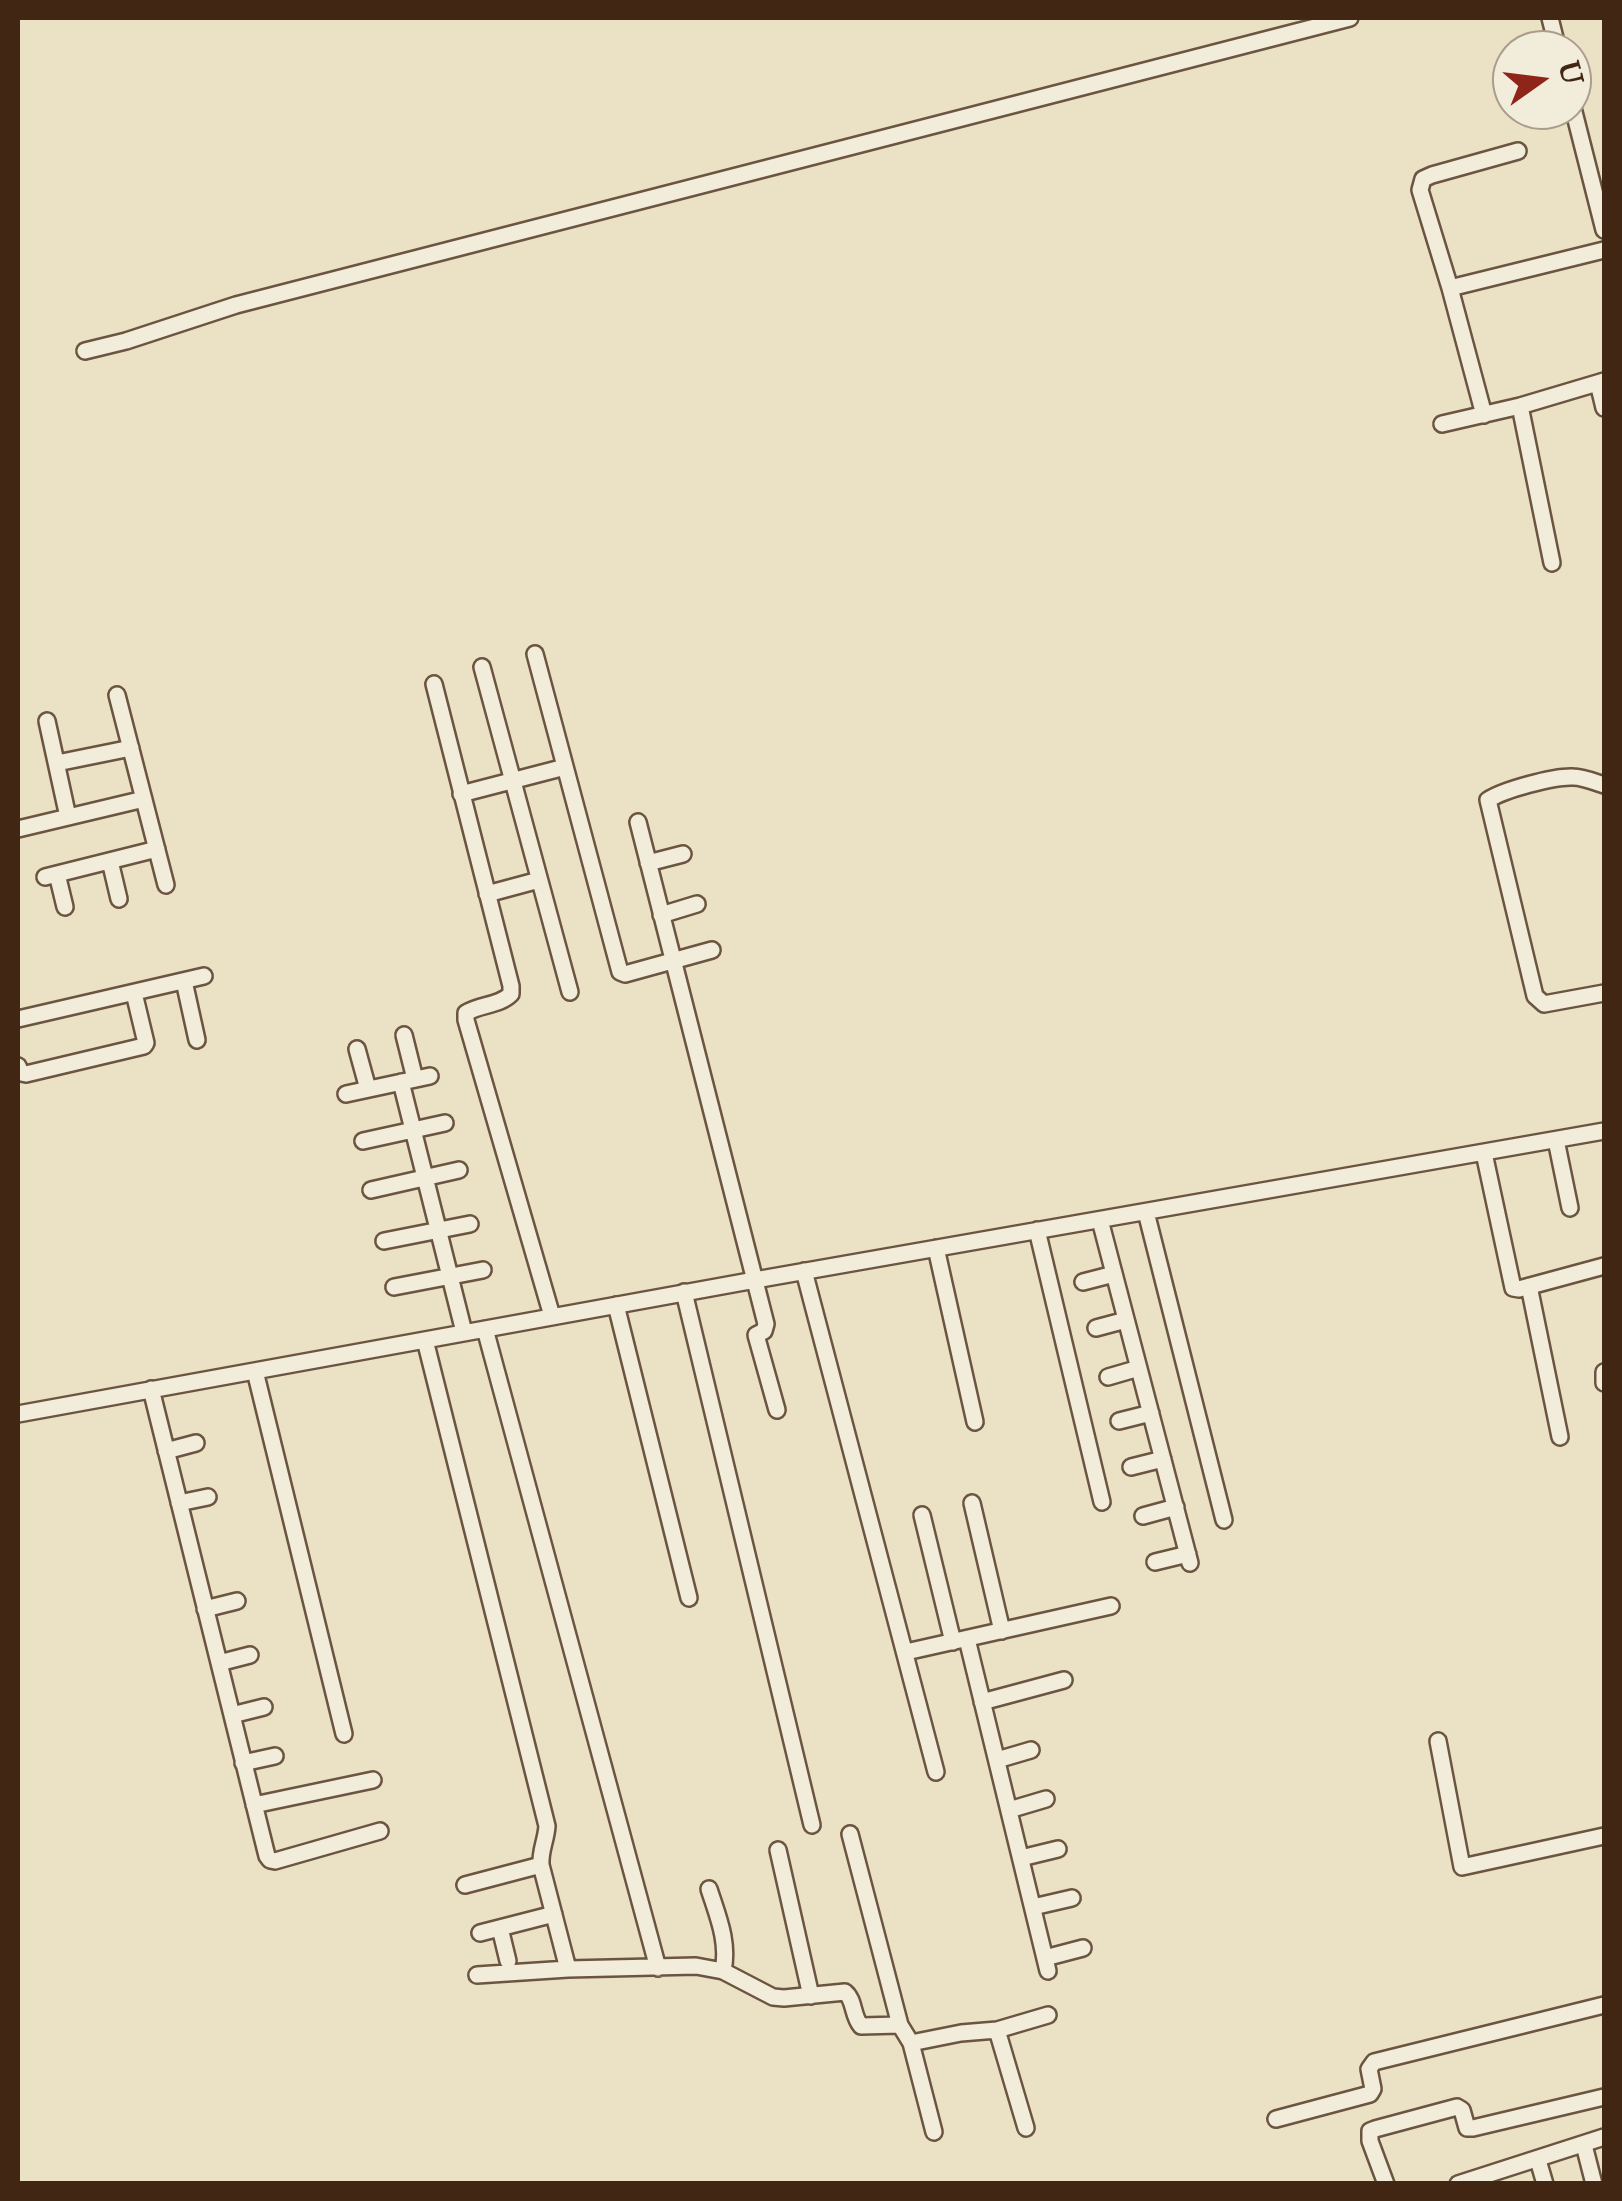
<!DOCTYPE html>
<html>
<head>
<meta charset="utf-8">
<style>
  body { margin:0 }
  #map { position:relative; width:1622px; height:2201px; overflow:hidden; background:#ebe2c6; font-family:"IM FELL Double Pica",serif }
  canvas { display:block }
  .frame { position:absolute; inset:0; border:20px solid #412614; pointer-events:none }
  .north { position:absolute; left:1492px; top:30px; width:100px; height:100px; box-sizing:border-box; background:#f2ecda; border:2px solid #ab9d8b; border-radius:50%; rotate:76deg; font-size:28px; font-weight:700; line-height:40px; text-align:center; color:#412614 }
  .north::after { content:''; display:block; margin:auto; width:35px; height:45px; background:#8f2418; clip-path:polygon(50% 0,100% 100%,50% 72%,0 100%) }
</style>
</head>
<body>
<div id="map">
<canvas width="1622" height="2201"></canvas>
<div class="frame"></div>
<div class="north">U</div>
</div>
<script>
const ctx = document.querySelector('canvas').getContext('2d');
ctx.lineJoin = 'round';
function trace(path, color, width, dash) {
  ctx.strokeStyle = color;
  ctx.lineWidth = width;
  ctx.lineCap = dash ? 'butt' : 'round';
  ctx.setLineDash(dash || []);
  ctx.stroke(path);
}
const minor = new Path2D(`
  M1550,18L1558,50
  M1572,104L1604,230
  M1450,288L1604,250
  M85,351L126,341L236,305L1350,18
  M1598,383L1604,408
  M1520,406L1552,563
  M1484,415L1450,288L1420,190L1423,179L1432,175L1518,151
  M1442,424L1520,406L1604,381
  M535,654L620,972L625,974L712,950
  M482,667L570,992
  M434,684L511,986V994C499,1006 480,1004 466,1013V1020L552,1316
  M117,695L166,885
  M47,721L68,817
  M57,763L131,748
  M1604,785C1595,782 1583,777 1573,777C1554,776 1503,790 1488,800L1535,996L1544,1004L1604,993
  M461,794L565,767
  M638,822L766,1324L764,1331L756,1335L777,1410
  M18,829L144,799
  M110,861L119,899
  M648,863L683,854
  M57,874L65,907
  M45,877L157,849
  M487,894L539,880
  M661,915L697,904
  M184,981L197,1040
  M18,1019L204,976
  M404,1035L415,1079
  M357,1049L368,1089
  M18,1066L21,1073L26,1074L144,1046L146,1043L134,993
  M401,1082L464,1332
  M346,1094L430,1076
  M1556,1140L1570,1208
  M363,1141L445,1123
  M1484,1153L1513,1288L1519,1289L1604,1266
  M371,1190L459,1170
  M1146,1212L1224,1520
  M1100,1220L1190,1563
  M1037,1230L1102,1502
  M384,1241L470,1224
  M936,1248L975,1422
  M804,1271L936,1772
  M1083,1282L1114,1274
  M1529,1286L1560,1437
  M394,1287L483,1270
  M684,1292L812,1825
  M616,1305L689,1598
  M1096,1328L1126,1320
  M485,1329L658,1968
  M425,1340L547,1826C546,1841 540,1850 541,1865L568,1969
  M255,1371L344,1734
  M1604,1372V1383
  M1108,1377L1139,1368
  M151,1389L267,1856L270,1860L275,1861L380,1831
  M18,1414L755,1280L1604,1131
  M1119,1421L1151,1413
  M166,1451L196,1443
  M1131,1467L1163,1459
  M179,1503L208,1497
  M972,1503L1002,1631
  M922,1515L953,1642
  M1143,1516L1176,1507
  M1155,1562L1188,1554
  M205,1609L237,1601
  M967,1639L1048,1971
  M906,1652L1111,1606
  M219,1663L250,1655
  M982,1702L1064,1680
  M232,1715L264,1707
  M1438,1741L1462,1867L1604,1836
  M997,1760L1031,1750
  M243,1763L275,1756
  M254,1805L373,1780
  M1009,1810L1046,1799
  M850,1834L900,2025L911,2043L961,2033L997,2030L1048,2015
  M778,1850L811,1996
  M1021,1858L1058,1849
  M465,1885L541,1865
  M709,1889C718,1917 729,1942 723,1971
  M1033,1907L1072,1898
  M500,1928L508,1961
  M480,1933L554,1914
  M1045,1958L1083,1948
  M477,1975L568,1969L696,1966L723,1971L773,1997L784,1998L845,1992C855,2000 852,2016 861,2026L900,2025
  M997,2030L1026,2128
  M911,2043L934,2132
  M1276,2119L1370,2094L1373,2089L1369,2069L1374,2062L1604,2005
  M1584,2145L1594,2184
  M1538,2160L1545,2184
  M1386,2184L1370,2141V2131L1375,2129L1457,2107L1462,2110L1467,2128H1473L1604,2097
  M1458,2184L1604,2137`);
trace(minor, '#6c5540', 20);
trace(minor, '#f2ecda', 15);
</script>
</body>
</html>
